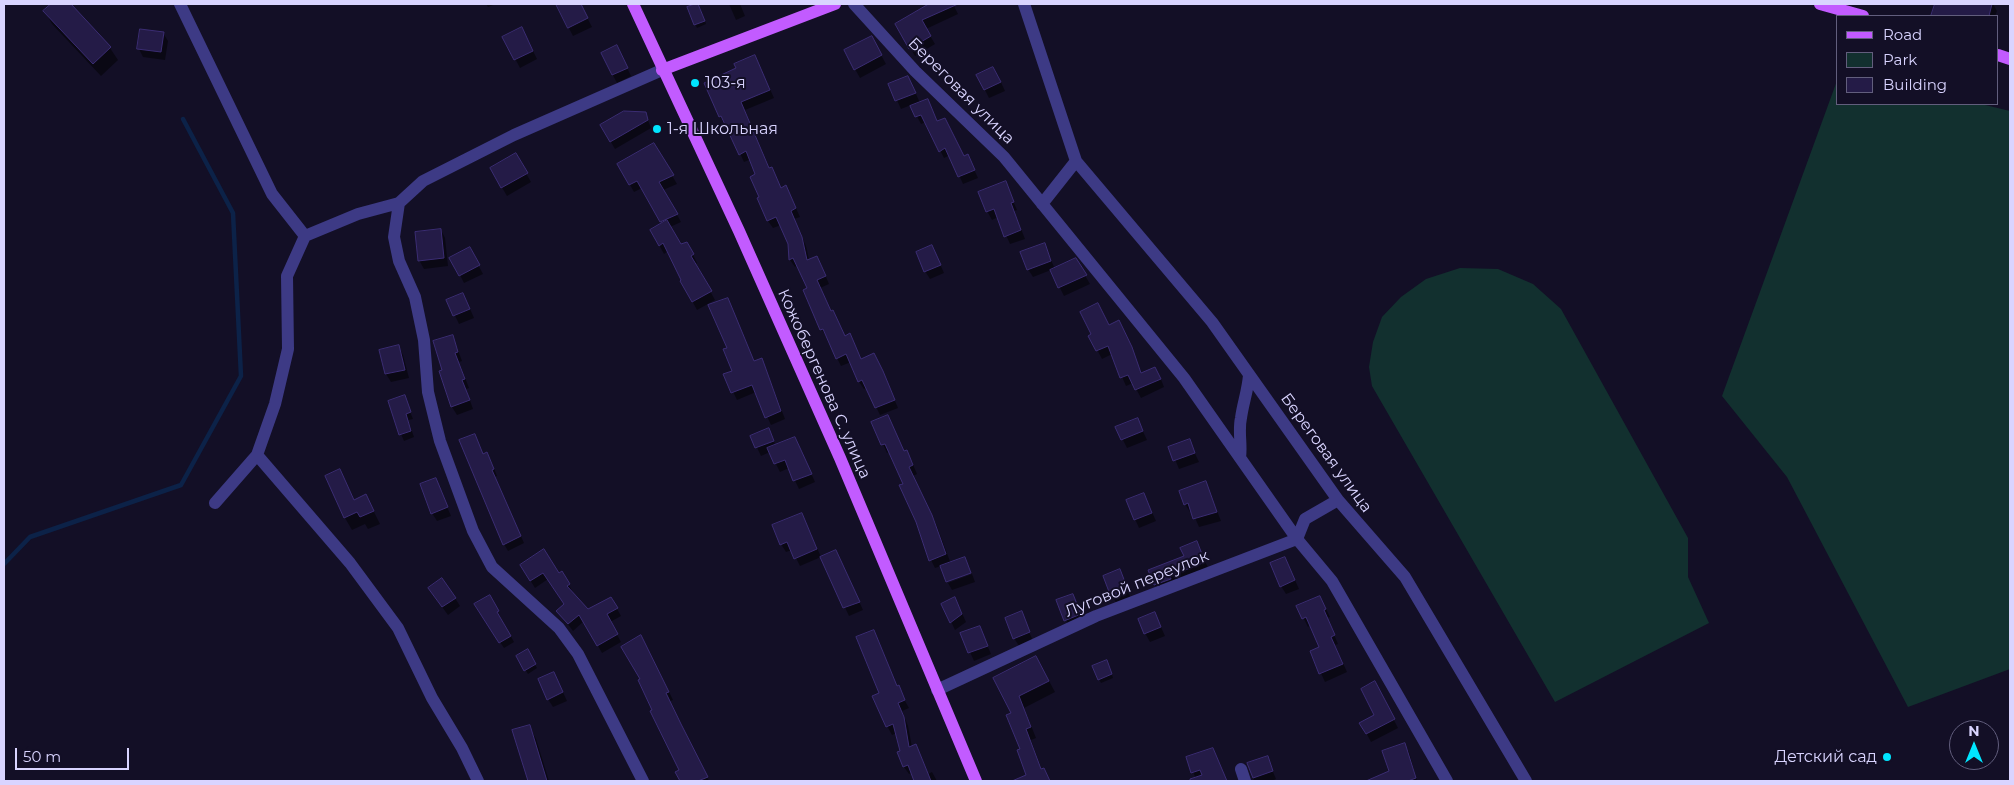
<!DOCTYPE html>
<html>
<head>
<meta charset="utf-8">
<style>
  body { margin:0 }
  #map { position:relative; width:2014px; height:785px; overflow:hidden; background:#130f26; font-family:Montserrat,sans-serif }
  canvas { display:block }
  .frame { position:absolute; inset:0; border:5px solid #d9d4ff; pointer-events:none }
  .legend { position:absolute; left:1836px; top:15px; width:162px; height:90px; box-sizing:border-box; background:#130f26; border:1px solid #625e7d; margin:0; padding:6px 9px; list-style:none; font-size:15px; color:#d9d4ff }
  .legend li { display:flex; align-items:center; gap:10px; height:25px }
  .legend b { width:25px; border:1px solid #625e7d }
  .north { position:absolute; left:1949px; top:720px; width:50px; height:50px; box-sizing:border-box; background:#130f26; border:1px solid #625e7d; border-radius:50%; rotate:0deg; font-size:14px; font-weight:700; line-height:20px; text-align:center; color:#d9d4ff }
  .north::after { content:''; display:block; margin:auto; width:18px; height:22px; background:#00e5ff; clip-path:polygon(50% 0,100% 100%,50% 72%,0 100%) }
  .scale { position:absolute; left:15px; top:748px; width:114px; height:22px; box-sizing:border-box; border:2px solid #d9d4ff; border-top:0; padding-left:6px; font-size:15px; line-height:18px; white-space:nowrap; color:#d9d4ff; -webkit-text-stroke:4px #130f26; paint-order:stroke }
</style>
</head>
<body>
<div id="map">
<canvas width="2014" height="785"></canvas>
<div class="frame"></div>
<ul class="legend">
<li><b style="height:6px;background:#c25bff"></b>Road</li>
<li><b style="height:14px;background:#12302f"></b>Park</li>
<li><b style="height:14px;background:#241b47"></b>Building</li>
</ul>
<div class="north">N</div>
<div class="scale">50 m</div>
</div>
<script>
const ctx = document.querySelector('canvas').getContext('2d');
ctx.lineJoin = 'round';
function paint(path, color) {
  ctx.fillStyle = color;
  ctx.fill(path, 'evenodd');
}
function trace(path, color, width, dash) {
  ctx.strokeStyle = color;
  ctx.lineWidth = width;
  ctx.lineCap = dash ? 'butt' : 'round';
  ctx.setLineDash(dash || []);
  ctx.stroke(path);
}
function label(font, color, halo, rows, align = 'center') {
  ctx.font = font + ' Montserrat,sans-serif';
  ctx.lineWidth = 4;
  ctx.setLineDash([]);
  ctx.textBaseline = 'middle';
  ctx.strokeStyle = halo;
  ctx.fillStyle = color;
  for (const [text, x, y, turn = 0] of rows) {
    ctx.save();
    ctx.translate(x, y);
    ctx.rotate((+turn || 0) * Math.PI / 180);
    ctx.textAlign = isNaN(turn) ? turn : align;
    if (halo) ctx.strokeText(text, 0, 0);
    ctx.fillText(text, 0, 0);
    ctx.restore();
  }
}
const green = new Path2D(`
  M1838,78V104H1981L2010,111V669L1908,707L1787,477L1722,396Z
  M1460,268L1498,269L1533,284L1561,309L1688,538V577L1709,623L1555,702L1372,386L1369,367L1373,342L1382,317L1401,297L1426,279Z`);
const shadow = new Path2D(`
  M53,4H70L110,48L118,60L101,76L52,24L45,11Z
  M486,4H496L488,7Z
  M559,4H580L592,27L573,36L557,5Z
  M729,4H740L745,16L736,20Z
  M932,4H953L958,14L926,29L935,44L915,56L896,24Z
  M1936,4H1961L1970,6L1971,4H1993L1997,11L1995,16H1933Z
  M700,8L706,24L697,28L695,24Z
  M163,33L168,41L165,60L143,57L139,49Z
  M504,37H526L537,59L520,68Z
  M871,37L886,64L860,78L845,51Z
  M602,54L621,55L631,76L617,83Z
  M759,65L774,98L745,110L770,169L781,189L790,195L800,217L794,219L806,246L809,260L821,265L829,284L820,288L831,312L845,337L850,335L862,360L878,362L898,408L880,415L867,388L864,389L859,382L851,362L841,366L837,358L827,337L822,330L805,290L809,289L798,265L795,267L790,260L789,243L781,225L773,228L768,221L751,177L757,175L751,159L744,162L726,123L724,124L720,116Z
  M978,76H998L1005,91L989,98Z
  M890,85H912L920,103L931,107L938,123L964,157L971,163L978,178L963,184L950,155L944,158L926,122L921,124L911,105L901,109Z
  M645,113L651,128L615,149L601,125Z
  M654,145L677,184L663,190L681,222L670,227L680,246L687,243L697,263L695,264L715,300L697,310L682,282L683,281L668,251L664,254L651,230L663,224L642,188L634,192L619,165Z
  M515,154L531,182L507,196L491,169Z
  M1005,183L1017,210L1014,211L1025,239L1010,244L998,217L992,220L987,211L980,192Z
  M441,230L445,238L448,266L424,269L419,260Z
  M1044,245L1055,269L1076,260L1090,284L1064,296L1051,270L1033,277L1028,269Z
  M936,255L944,273L930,279L925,271Z
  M474,257L483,274L464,283L460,275Z
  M727,299L755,362L761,360L765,367L785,419L771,425L756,392L737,400L725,375L734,371Z
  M448,301L467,302L474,318L459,324Z
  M1109,327L1123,330L1142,374L1160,377L1164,387L1141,398L1133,383L1126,386L1112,354L1102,359L1090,336Z
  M453,337L462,361L459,362L469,388L466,389L473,409L457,415L452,407L441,372L443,371Z
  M399,347L403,355L409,378L391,382L386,374L381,351Z
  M404,397L413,419L408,420L414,437L404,441L401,434Z
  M1137,419L1147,440L1127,448L1117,428Z
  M873,423L911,460L917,474L913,476L936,524L951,564L964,558L971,572L947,581L941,566L935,568L931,560L904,485L890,452L887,453Z
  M768,430L776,446H799L815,482L799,489L789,468L780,472L770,452L761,456L752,437Z
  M475,436L483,455L487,454L491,461L497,476L494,477L524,543L508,551L504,544Z
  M1189,441L1199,462L1179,469L1170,447Z
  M340,471L355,501L366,496L380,524L368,529L365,524L352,530L345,518Z
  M435,479L451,516L437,521L432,513Z
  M1206,483L1221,521L1199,527L1192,511L1190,512L1185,504Z
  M1144,495L1156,521L1139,528L1135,519Z
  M806,523L821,557L800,566L792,550L786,552L781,544Z
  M1197,543L1209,570L1160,593L1155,585L1185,557Z
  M836,551L863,610L849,616L821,557Z
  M1285,558L1299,589L1286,594L1281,586Z
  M521,565L559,574L561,573L573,592L571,593L588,611L611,598L621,616L610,622L621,642L602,653L584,621L573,631L558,611L565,604L548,579L535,588Z
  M972,574L975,582L952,590L948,583Z
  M1124,579L1131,599L1117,604L1112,596Z
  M1072,595L1084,623L1070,629L1058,601Z
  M434,596L455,598L460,606L448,615Z
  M489,596L514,642L504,648L479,610Z
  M1320,597L1330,617L1327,618L1338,644L1335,645L1347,672L1325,682L1311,652L1321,648L1311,625L1308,627L1298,607Z
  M955,598L966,622L955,630L943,604Z
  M1021,613L1033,641L1019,646L1014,638Z
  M1155,614L1165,636L1150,642L1145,633Z
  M979,627L991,654L974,661L962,634Z
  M878,639L897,687L909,708L902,711L908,726L912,747L920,754L928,774L932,772L937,781H916L912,773L909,774L904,767L897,733L892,735L879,711L881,694Z
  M646,645L673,700L670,701L709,781H681L677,772L681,771L654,711Z
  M527,651L537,668L528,674L517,656Z
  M1109,665L1113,678L1101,683L1099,679Z
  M1042,668L1055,692L1024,708L1036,738L1031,740L1042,770L1049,779H1047L1048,781H1030L1018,751L1021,750L1013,714L994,678Z
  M554,673L567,701L553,707L548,699Z
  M1379,691L1398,728L1371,742L1361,723L1376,715Z
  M529,726L536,739L549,781H529L514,731Z
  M1404,744L1409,752L1417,781H1378L1377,777L1391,772Z
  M1213,749L1227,781H1205L1204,778L1197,781L1187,758Z
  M1267,758L1276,779L1272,781H1254L1248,764Z`);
const stream = new Path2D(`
  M4,564L30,537L181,485L241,376L233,213L183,119`);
const building = new Path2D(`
  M51,4H71L111,47L93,64L43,11Z
  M556,4H581L588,18L568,28Z
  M695,4H698L705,21L694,25L687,7Z
  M929,4H958L922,20L931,36L909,49L895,24Z
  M1935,4H1992L1989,16H1931Z
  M522,27L533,51L514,60L502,37Z
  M140,29L164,32L161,52L137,49Z
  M872,36L882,55L854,70L844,50Z
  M617,45L628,68L612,75L601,53Z
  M755,55L770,90L741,102L769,168L772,167L781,188L786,185L796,208L791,211L802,237L807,260L817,256L826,276L817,280L831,311L833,310L845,336L850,333L861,359L874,353L883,371L895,400L875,408L862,380L858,382L846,354L836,359L823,329L820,330L803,290L807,288L793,258L789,260L788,244L776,217L767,221L757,198L759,197L750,177L755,174L746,151L739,155L721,116L719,117L704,83L736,68L734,64Z
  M993,67L1001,82L984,90L976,75Z
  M908,76L916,93L895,101L888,84Z
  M928,99L937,121L945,118L964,156L968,154L975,170L958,177L945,148L939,152L921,115L915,117L910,106Z
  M624,111L646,112L648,120L610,142L600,125Z
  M654,143L674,175L659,182L678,214L660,222L637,181L629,185L617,164Z
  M516,153L528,173L501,188L490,168Z
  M1006,181L1014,202L1011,203L1021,230L1004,237L994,209L986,212L978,192Z
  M667,220L681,244L687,242L694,254L691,256L712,291L692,302L680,281L681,280L663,243L659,246L650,230Z
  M441,229L444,258L418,261L415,232Z
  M1045,243L1051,261L1027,270L1020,252Z
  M932,245L941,265L924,272L916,252Z
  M470,247L480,265L459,276L449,258Z
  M1076,258L1087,275L1058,288L1050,270Z
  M463,293L470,309L453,316L446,300Z
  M728,298L754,361L762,358L781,411L765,418L752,385L731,393L723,374L732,371L723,349L727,348L708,305Z
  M1098,303L1109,325L1119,320L1132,347L1141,373L1155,367L1161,379L1135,390L1128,375L1120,378L1108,346L1096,351L1088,336L1091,334L1080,312Z
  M453,335L458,352L455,353L465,379L462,380L470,400L451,407L439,371L442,370L433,341Z
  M399,345L405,370L385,374L379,350Z
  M405,395L411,412L406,414L411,431L399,435L388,401Z
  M888,415L904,451L907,450L913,465L909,467L932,515L946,554L929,561L916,522L899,485L903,484L885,444L881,445L871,422Z
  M1138,418L1143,431L1121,440L1115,427Z
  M769,428L774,441L755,448L750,436Z
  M475,434L483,454L487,452L494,469L492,470L521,536L503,545L459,440Z
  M795,437L812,474L793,481L785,460L774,464L767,448Z
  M1190,439L1195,453L1173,461L1168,447Z
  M340,469L354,500L366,494L374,511L360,517L357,512L344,518L325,476Z
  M436,478L448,507L431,514L420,484Z
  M1206,481L1217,512L1193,519L1188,503L1184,505L1179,491Z
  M1144,493L1152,513L1134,520L1126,500Z
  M802,513L817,549L794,559L787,542L780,545L772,525Z
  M1197,541L1205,562L1170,576L1171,579L1154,585L1148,570L1184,556L1180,548Z
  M544,549L559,573L562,571L570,584L567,586L588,609L611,597L618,608L607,614L618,634L597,646L579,615L568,624L556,611L564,604L543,573L530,581L520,565Z
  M836,550L860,602L843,608L820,557Z
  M965,557L971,573L946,582L940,566Z
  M1285,557L1295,580L1280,587L1270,563Z
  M1120,569L1128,590L1111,597L1103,576Z
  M442,578L456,598L442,607L428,588Z
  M1073,594L1081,614L1064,621L1056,600Z
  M490,595L499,611L497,612L511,636L499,643L474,604Z
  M1320,596L1326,609L1324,610L1335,635L1331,637L1343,664L1319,674L1310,651L1319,647L1306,617L1302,619L1296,606Z
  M955,597L962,614L950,623L941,604Z
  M1022,611L1030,632L1013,639L1005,618Z
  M1155,612L1161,627L1144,634L1138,619Z
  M980,626L988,646L968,653L960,633Z
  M874,630L897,686L899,685L905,700L898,703L904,717L909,747L916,744L931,781H914L908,765L903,767L897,752L900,751L893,724L886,727L872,696L879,693L856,637Z
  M641,635L669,692L666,693L681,724L708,777L698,781H680L675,772L679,770L650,711L652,710L638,680L640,679L621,647Z
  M528,649L536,664L524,671L516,656Z
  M1036,656L1049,681L1019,696L1031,727L1026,729L1041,769L1044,768L1050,781H1012L1026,775L1017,750L1020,749L1006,715L1011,713L993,678Z
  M1107,660L1112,674L1098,680L1092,666Z
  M554,672L563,692L547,700L538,679Z
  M1375,681L1395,719L1366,734L1359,723L1374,715L1361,689Z
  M530,725L547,781H528L512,730Z
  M1405,743L1416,778L1408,781H1366L1389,771L1382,751Z
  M1213,748L1227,781H1190V779L1202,775L1200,770L1191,773L1186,757Z
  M1268,756L1273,771L1253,778L1247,763Z`);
const minor = new Path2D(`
  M180,4L272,194L305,236
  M854,4L915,71L1004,157L1184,378L1297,539L1332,581L1447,781
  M1024,4L1076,161L1042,204
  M1076,161L1212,322L1338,500L1405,577L1526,781
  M399,203L394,237L399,261L415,297L424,340L428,392L440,441L473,531L492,567L559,628L578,654L643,781
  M257,455L350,563L398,628L432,698L462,748L478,781
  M1240,458C1242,445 1238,431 1241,418C1243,403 1248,390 1249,375
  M215,503L257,455L275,404L288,349L287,276L305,236L358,214L399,203L423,181L514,135L662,70
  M937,690L1096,616L1297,539L1305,519L1338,500
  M1241,769L1245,781`);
const major = new Path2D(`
  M633,4L739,231L840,458L976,781
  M1820,4L1863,16
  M1998,55L2010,59
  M662,70L835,4`);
const markers = [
  [695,83,5,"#00e5ff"],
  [657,129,5,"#00e5ff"],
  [1887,757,5,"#00e5ff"]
];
const poiNames = [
  ["103-я",705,83],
  ["1-я Школьная",667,129],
  ["Детский сад",1877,757,"right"]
];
const streetNames = [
  ["Береговая улица",961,91,45],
  ["Кожобергенова С. улица",824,384,66],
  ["Береговая улица",1326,453,54],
  ["Луговой переулок",1137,584,-22]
];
paint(green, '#12302f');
paint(shadow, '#0007');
trace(stream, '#0c2248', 4.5);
paint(building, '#241b47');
trace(building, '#3b2d73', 1);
trace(minor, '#3d3a85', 12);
trace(major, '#c25bff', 12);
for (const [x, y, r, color] of markers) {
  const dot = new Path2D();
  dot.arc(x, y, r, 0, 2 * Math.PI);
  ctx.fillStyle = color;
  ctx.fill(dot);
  trace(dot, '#130f26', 2);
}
label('16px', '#d9d4ff', '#130f26', poiNames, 'left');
label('16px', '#d9d4ff', '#130f26', streetNames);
</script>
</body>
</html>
